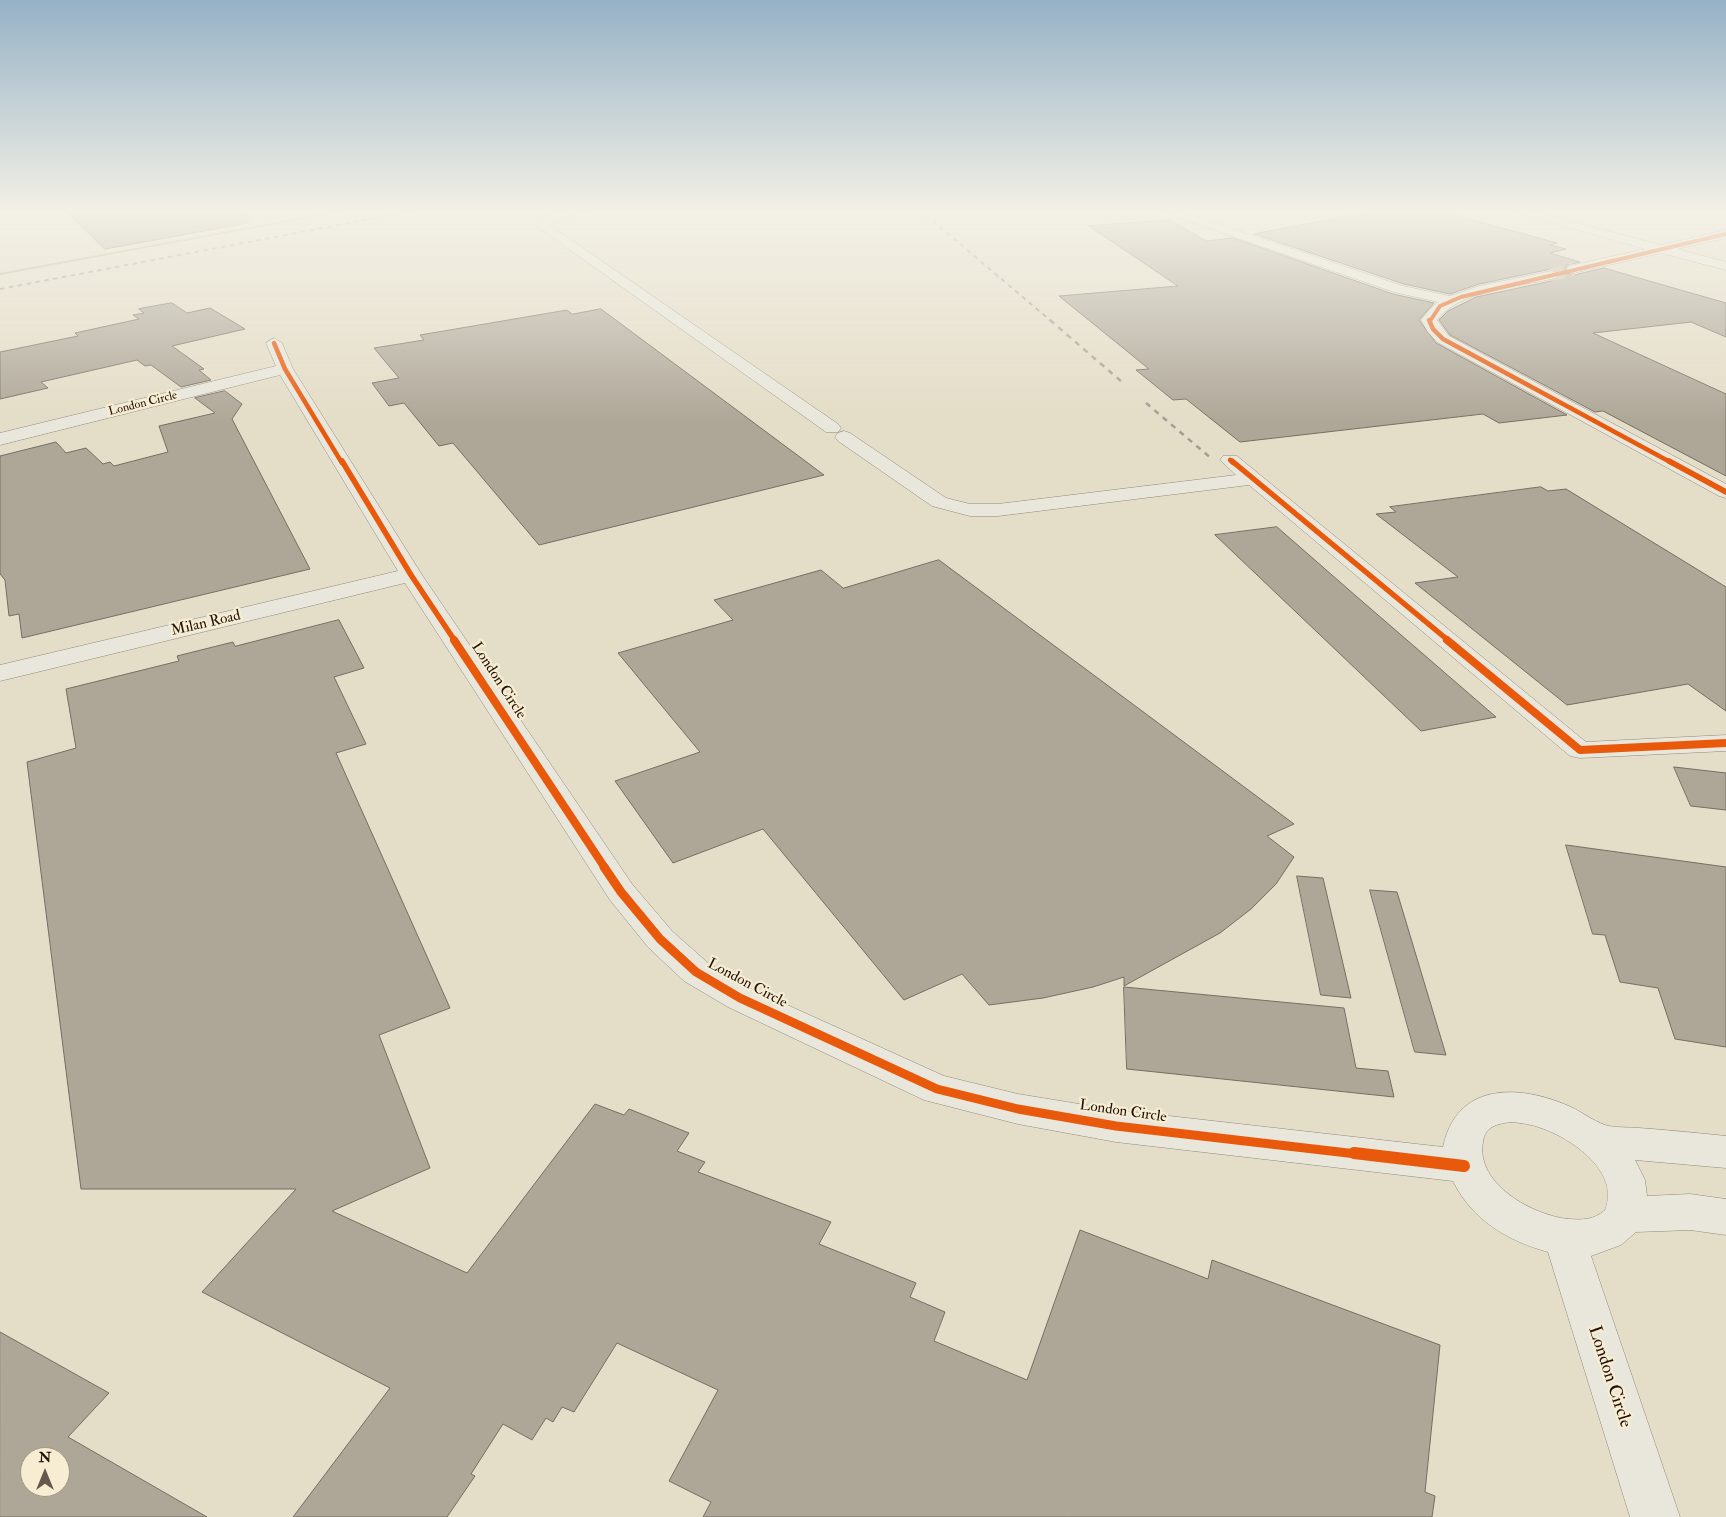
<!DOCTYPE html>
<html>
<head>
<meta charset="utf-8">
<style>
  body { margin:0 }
  #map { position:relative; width:1726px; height:1517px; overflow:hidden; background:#e4ddc7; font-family:"IM FELL Double Pica",serif }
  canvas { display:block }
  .north { position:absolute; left:20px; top:1447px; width:50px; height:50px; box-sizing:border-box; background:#f6edd2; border:1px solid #a29582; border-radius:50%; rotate:0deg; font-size:14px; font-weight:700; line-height:20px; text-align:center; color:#231109 }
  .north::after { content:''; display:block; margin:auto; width:18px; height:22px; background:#67584c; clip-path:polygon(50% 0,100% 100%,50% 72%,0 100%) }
</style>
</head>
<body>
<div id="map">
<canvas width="1726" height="1517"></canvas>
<div class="north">N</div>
</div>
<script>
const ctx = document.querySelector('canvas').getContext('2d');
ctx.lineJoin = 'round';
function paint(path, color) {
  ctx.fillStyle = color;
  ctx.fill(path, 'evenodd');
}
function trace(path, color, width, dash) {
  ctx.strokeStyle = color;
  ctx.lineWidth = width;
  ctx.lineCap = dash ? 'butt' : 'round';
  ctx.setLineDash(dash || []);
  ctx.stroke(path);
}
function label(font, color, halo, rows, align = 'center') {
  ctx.font = font + ' "IM FELL Double Pica",serif';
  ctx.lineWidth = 4.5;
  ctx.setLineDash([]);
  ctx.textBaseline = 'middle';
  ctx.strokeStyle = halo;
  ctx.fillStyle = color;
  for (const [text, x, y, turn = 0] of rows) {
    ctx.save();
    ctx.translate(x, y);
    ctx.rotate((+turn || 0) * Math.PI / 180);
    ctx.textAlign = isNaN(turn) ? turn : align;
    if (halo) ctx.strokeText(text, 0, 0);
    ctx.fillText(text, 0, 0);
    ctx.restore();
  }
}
const stream = new Path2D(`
  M347,209H358L0,275V273Z`);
const building = new Path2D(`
  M64,209H247L248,223L105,249Z
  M1385,209H1433L1557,243L1550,245L1566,249L1550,253L1580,262L1567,265L1565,270L1569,274L1574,275L1604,268L1726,303V337L1691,322L1593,333L1726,394V476L1603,411L1595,412L1450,335L1439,320L1448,311L1476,297L1556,280L1560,274L1556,270L1551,269L1479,284L1450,294L1404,284L1254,234Z
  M1170,220L1206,241L1233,238L1393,294L1434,303L1419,320L1436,343L1567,415L1499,423L1483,414L1240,442L1186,399L1173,400L1136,370L1149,369L1059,296L1178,286L1089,226Z
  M172,303L187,313L210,308L245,329L172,346L204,369L199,370L211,380L181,387L151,365L145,366L137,360L41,382L48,388L0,399V352L78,336L75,333L139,319L133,315L144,313L139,309Z
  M601,309L824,475L539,545L453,443L439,446L404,403L389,406L372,383L399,378L374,348L424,340L420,335L567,310L572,314Z
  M225,391L242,404L232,419L310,569L22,638L19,614L9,616L5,580L0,574V456L56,442L66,453L86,448L103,464L110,462L114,466L168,452L159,426L215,413L195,398Z
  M1541,487L1548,491L1566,489L1726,587V711L1688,684L1567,705L1415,583L1458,577L1376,514L1396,512L1390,507Z
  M1277,527L1356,596L1496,717L1421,731L1215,535Z
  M939,560L1294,824L1267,836L1294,857L1276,884L1251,909L1220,933L1124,986V977L1093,987L1043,998L989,1005L962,974L904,1000L763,829L673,863L615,781L700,752L618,653L733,620L714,600L821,570L843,588Z
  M339,620L364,668L334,677L366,744L336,753L450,1008L379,1035L430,1168L332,1211L467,1273L595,1104L624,1115L629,1109L689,1133L677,1151L705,1162L698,1172L831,1222L819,1244L916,1283L910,1297L945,1312L934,1341L1027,1380L1080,1230L1208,1279L1212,1260L1440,1345L1425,1492L1435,1496L1432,1517H703L711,1502L669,1481L718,1390L617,1343L574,1412L562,1407L553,1422L546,1418L532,1440L503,1424L471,1474L475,1476L447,1517H293L390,1388L202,1292L296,1189H81L27,762L76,748L66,689L179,661L177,656L233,642L235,646Z
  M1674,767L1726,773V810L1691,806Z
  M1566,845L1726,867V1047L1675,1039L1658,988L1620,982L1605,935L1593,934Z
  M1297,876L1323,878L1351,998L1321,995Z
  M1370,890L1397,892L1446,1055L1415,1052Z
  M1124,987L1344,1008L1356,1068L1388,1071L1394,1097L1127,1069Z
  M0,1332L109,1393L68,1437L207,1517H0ZM30,1457H60V1487H30Z`);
const minorTunnel = new Path2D(`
  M1551,275L1574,269`);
const minor = new Path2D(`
  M573,209H594L548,224L838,424L841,428L838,432H826L535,225L539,218Z
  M1154,209H1173L1403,286L1450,296L1479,286L1551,271L1556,272L1558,275L1556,278C1520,287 1460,289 1437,320L1449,336L1726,484V498L1719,496L1437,342L1428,332L1421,320L1432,307L1438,302L1394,292Z
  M1503,209H1524L1661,245L1726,230V238L1677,249L1726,262V270L1661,253L1574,273L1569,272L1567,269L1569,266L1645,249Z
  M274,338L282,343L293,369L422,575L632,884L672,931L708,963L752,989L944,1076L1018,1094L1116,1110L1443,1147C1456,1084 1515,1084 1564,1104C1578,1109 1593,1121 1605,1125C1615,1128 1628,1127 1639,1128C1668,1130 1697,1133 1726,1136V1168L1635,1160L1645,1180L1647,1196L1690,1194L1726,1199V1235L1690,1230L1636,1232L1621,1245L1591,1256L1680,1517H1630L1548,1252C1508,1241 1472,1220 1453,1181L1116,1142L1018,1124L924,1100L728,1007L684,981L648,947L610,900L405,583L0,681V665L398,571L280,375L0,445V433L276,366L266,343ZM1511,1122C1521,1123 1531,1124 1541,1128C1571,1138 1621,1172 1605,1210C1594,1220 1583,1220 1569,1219C1534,1216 1475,1184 1483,1142C1485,1126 1497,1124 1511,1122Z
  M844,431L850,433L946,498L970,504H998L1236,475L1220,460L1223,456H1237L1586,742L1726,735V751L1580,758L1570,756L1249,485L998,516H970L932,506L838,441L835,437L838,433Z`);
const railFar1 = new Path2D(`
  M919,209L1051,321
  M0,289L423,209`);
const rail = new Path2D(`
  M1050,320L1122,382
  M1146,403L1212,459`);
const cyclewayFar5 = new Path2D(`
  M1430,321L1440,306L1461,297L1726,234`);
const cyclewayFar4 = new Path2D(`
  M1429,320L1433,329L1443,339L1672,463
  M274,343L285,369L342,463
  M1230,460L1233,463`);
const cyclewayFar3 = new Path2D(`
  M342,461L411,575L455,641
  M1232,461L1449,641
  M1669,461L1726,492`);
const cyclewayFar2 = new Path2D(`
  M454,640L605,868
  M1447,640L1580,750L1726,743`);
const cyclewayFar1 = new Path2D(`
  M604,867L621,892L660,939L696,972L740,998L937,1089L1018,1109L1116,1126L1365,1155`);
const cycleway = new Path2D(`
  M1354,1153L1464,1166`);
const farStreetnames = [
  ["London Circle",143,404,-14]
];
const streetNames = [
  ["Milan Road",206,624,-13],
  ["London Circle",498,681,57],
  ["London Circle",747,984,28],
  ["London Circle",1123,1112,8]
];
const nearStreetnames = [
  ["London Circle",1609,1377,72]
];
paint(stream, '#bcb094');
paint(building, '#aea798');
trace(building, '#756e63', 1);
trace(minorTunnel, '#c7beaa', 13, [13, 7]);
trace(minor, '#908a7d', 1);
paint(minor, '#e9e6db');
trace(railFar1, '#a39e95', 2, [4.5, 4.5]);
trace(rail, '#a39e95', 2.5, [5.5, 5.5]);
trace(cyclewayFar5, '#e8590c', 4);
trace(cyclewayFar4, '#e8590c', 4.5);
trace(cyclewayFar3, '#e8590c', 5.5);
trace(cyclewayFar2, '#e8590c', 8);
trace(cyclewayFar1, '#e8590c', 9);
trace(cycleway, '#e8590c', 12);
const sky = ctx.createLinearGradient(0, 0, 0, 422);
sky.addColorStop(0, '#96b2c6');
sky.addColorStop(0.5, '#f3f0e6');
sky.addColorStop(1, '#f3f0e600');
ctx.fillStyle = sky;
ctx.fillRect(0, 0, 1726, 422);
label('12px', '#231109', '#f6edd2', farStreetnames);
label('15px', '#231109', '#f6edd2', streetNames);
label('18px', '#231109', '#f6edd2', nearStreetnames);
</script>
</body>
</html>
